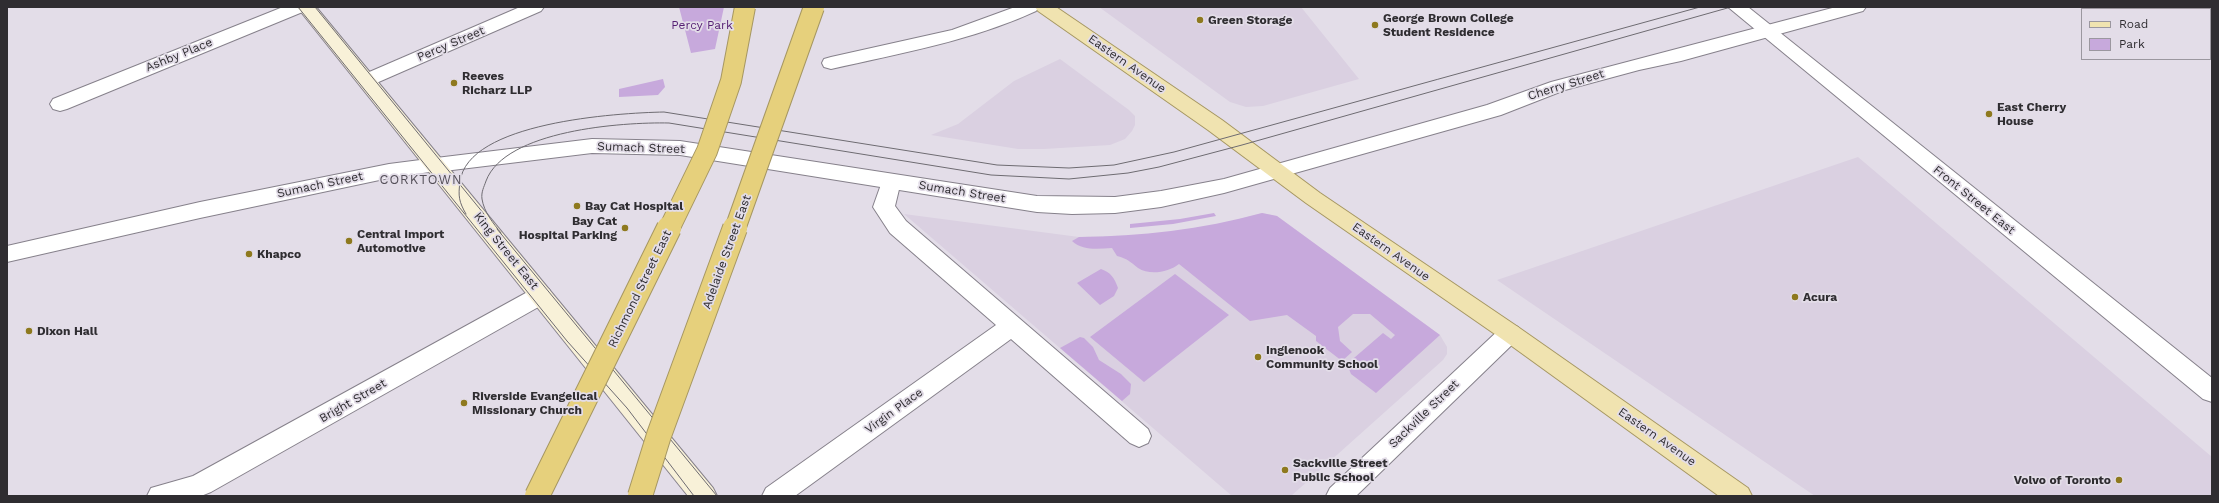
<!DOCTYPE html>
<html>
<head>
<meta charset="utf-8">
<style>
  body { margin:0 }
  #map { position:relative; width:2219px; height:503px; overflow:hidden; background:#e3dde8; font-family:"Work Sans",sans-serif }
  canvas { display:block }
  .frame { position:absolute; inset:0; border:8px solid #2f2d31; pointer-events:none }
  .legend { position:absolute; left:2081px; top:8px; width:130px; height:52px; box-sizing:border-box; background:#e3dde8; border:1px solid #9b979f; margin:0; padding:5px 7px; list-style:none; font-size:12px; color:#2f2d31 }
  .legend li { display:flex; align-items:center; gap:8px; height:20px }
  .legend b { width:20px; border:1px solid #9b979f }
</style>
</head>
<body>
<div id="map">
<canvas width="2219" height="503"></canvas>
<div class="frame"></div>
<ul class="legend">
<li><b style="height:5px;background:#f0e3b0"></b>Road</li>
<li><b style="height:11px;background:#c7a9dc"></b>Park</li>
</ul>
</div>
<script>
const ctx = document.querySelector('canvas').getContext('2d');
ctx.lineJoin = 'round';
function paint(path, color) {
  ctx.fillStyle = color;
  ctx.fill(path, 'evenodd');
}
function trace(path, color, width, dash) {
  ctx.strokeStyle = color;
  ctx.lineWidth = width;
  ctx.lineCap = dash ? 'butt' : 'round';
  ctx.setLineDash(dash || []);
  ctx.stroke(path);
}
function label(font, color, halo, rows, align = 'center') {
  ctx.font = font + ' "Work Sans",sans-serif';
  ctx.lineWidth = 3.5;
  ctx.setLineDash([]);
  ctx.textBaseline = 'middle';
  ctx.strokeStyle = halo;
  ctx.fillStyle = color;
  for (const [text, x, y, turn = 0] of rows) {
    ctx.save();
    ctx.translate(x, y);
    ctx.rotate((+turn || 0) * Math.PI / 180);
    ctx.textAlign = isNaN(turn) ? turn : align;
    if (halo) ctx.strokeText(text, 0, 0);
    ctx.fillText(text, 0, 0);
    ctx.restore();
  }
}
const built = new Path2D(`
  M1099,7H1301L1359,79L1263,106L1246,107L1230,102Z
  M1060,59L1129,110L1135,116V125L1132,131L1125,139L1110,145L1044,149H1018L931,135L958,124L1014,81Z
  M1858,157L2212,457V496H1815L1497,280Z
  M1262,213L1277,216L1440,335L1447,347V354L1443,360L1291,496H1232L904,214L1079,237L1142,235L1179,231L1221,224Z`);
const green = new Path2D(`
  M679,7H724L715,49L691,53Z
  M663,79L665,87L658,95L619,97V89Z
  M1214,213L1216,216L1173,224L1130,228V224L1180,219Z
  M1262,213L1277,216L1440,335L1376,393L1351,374L1347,364L1383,333L1391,339L1395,335L1370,314H1353L1338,327L1340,341L1352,352L1342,361L1316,341V336L1287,315L1250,321L1179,264C1169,272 1150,276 1138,268C1129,261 1128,259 1117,256L1112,248C1098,249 1083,251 1072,241L1079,237C1141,236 1201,230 1262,213Z
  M1101,269C1111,273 1114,277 1118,288L1114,296L1100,305L1077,283Z
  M1175,274L1229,315L1144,382L1090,337Z
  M1080,337L1084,338L1093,347L1099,360L1121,374L1131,384L1130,394L1122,401L1060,348Z`);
const minor = new Path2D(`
  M283,7H308L305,11L67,109L60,111L53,109L50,104L53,99Z
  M520,7H544L541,11L374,84L367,86L360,84L357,80L360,76Z
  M1015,7H1039L1036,11C971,41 901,53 831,69L824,67L822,63L824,59L831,57L952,30Z
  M1728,7H1748L2212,378V402L2203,399Z
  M436,158L443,160L446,165L443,170L389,178L200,218L7,262V246L200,202L389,164Z
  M891,174L898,176L901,181L895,206L906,221L1148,429L1151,436L1148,443L1139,447L1130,443L1011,339L795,496H762L766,488L996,325L890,233L873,207L884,176Z
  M541,286L549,289L552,295L549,301L211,492L201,496H147L151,488L193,476L533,289Z
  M1510,324L1518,327L1522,333L1518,339L1356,496H1326L1330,488L1502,327Z`);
const tertiary = new Path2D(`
  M1836,7H1866L1863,11L1681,61L1639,70L1565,90L1501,115L1224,193L1161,207L1115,213L1072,214L1037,212L680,155L592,153L436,172L429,170L426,165L429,160L436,158L592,139L680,141L1037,196L1115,197L1161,191L1224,179L1487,105L1551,82Z`);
const secondary = new Path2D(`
  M297,7H316L713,488L717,496H688Z`);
const primary = new Path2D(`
  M1035,7H1056L1222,120L1320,193L1518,327L1748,488L1752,496H1719L1502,339L1306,203L1208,130L1038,11Z`);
const tram = new Path2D(`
  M298,7L567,341L627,408L694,496
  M315,7L484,214
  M466,214C459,202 458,196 460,182C467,122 617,113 664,112L997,165L1069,168L1114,165L1174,152L1700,7
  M497,229L717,496
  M501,233C493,223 484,212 482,199C481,192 484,187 486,181C505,130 623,122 669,123L991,175L1069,179L1128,173L1159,167L1242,145L1731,7`);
const motorwayBridgeFar1 = new Path2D(`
  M669,229L707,151L731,81L745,7
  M735,229L814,7`);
const motorwayBridge = new Path2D(`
  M537,496L669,228
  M640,496L659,435L735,228`);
const markers = [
  [1200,20,4,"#8e791e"],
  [1375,25,4,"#8e791e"],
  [454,83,4,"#8e791e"],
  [1989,114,4,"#8e791e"],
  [577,206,4,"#8e791e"],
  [625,228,4,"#8e791e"],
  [349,241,4,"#8e791e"],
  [249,254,4,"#8e791e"],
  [1795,297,4,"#8e791e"],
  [29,331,4,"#8e791e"],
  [1258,357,4,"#8e791e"],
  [464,403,4,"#8e791e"],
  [1285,470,4,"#8e791e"],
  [2119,480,4,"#8e791e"]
];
const poiNames = [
  ["George Brown College",1383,18],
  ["Student Residence",1383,32],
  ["Green Storage",1208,20],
  ["Reeves",462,76],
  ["Richarz LLP",462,90],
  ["East Cherry",1997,107],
  ["House",1997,121],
  ["Bay Cat Hospital",585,206],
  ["Bay Cat",617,221,"right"],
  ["Hospital Parking",617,235,"right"],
  ["Central Import",357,234],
  ["Automotive",357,248],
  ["Khapco",257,254],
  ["Acura",1803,297],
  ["Dixon Hall",37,331],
  ["Inglenook",1266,350],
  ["Community School",1266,364],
  ["Riverside Evangelical",472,396],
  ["Missionary Church",472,410],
  ["Sackville Street",1293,463],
  ["Public School",1293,477],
  ["Volvo of Toronto",2111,480,"right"]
];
const parkNames = [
  ["Percy Park",702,25]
];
const streetNames = [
  ["Percy Street",451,44,-23],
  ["Ashby Place",179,55,-22],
  ["Eastern Avenue",1127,64,35],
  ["Cherry Street",1566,85,-17],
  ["Sumach Street",641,148,2],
  ["Sumach Street",320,185,-12],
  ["Sumach Street",962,192,9],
  ["Front Street East",1974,200,39],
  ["King Street East",506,251,51],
  ["Adelaide Street East",727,252,-70],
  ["Eastern Avenue",1391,252,35],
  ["Richmond Street East",640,289,-64],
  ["Bright Street",353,401,-30],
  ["Virgin Place",894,411,-36],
  ["Sackville Street",1424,414,-44],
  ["Eastern Avenue",1657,437,35]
];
const neighbourhoodNames = [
  ["CORKTOWN",421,180]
];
paint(built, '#dad0e1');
paint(green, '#c7a9dc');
trace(minor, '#86818b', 2);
trace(tertiary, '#86818b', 2);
trace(secondary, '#86818b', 2);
trace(primary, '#a69762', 2);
paint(minor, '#fff');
paint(tertiary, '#fff');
paint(secondary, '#f8f1d8');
paint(primary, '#f0e3b0');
trace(tram, '#6e6b71', 1);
trace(motorwayBridgeFar1, '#a69762', 22, []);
trace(motorwayBridge, '#a69762', 26, []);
trace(motorwayBridgeFar1, '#e6d07c', 20);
trace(motorwayBridge, '#e6d07c', 24);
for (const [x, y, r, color] of markers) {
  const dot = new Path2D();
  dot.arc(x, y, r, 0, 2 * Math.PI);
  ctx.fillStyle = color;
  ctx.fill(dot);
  trace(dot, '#e3dde8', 1.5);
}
label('bold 12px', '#2f2d31', '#e3dde8', poiNames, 'left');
label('12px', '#551f73', '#e3dde8', parkNames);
label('12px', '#2f2d31', '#e3dde8', streetNames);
ctx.letterSpacing = '1px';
label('13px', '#544f58', '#e3dde8', neighbourhoodNames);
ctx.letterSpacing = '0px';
</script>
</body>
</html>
